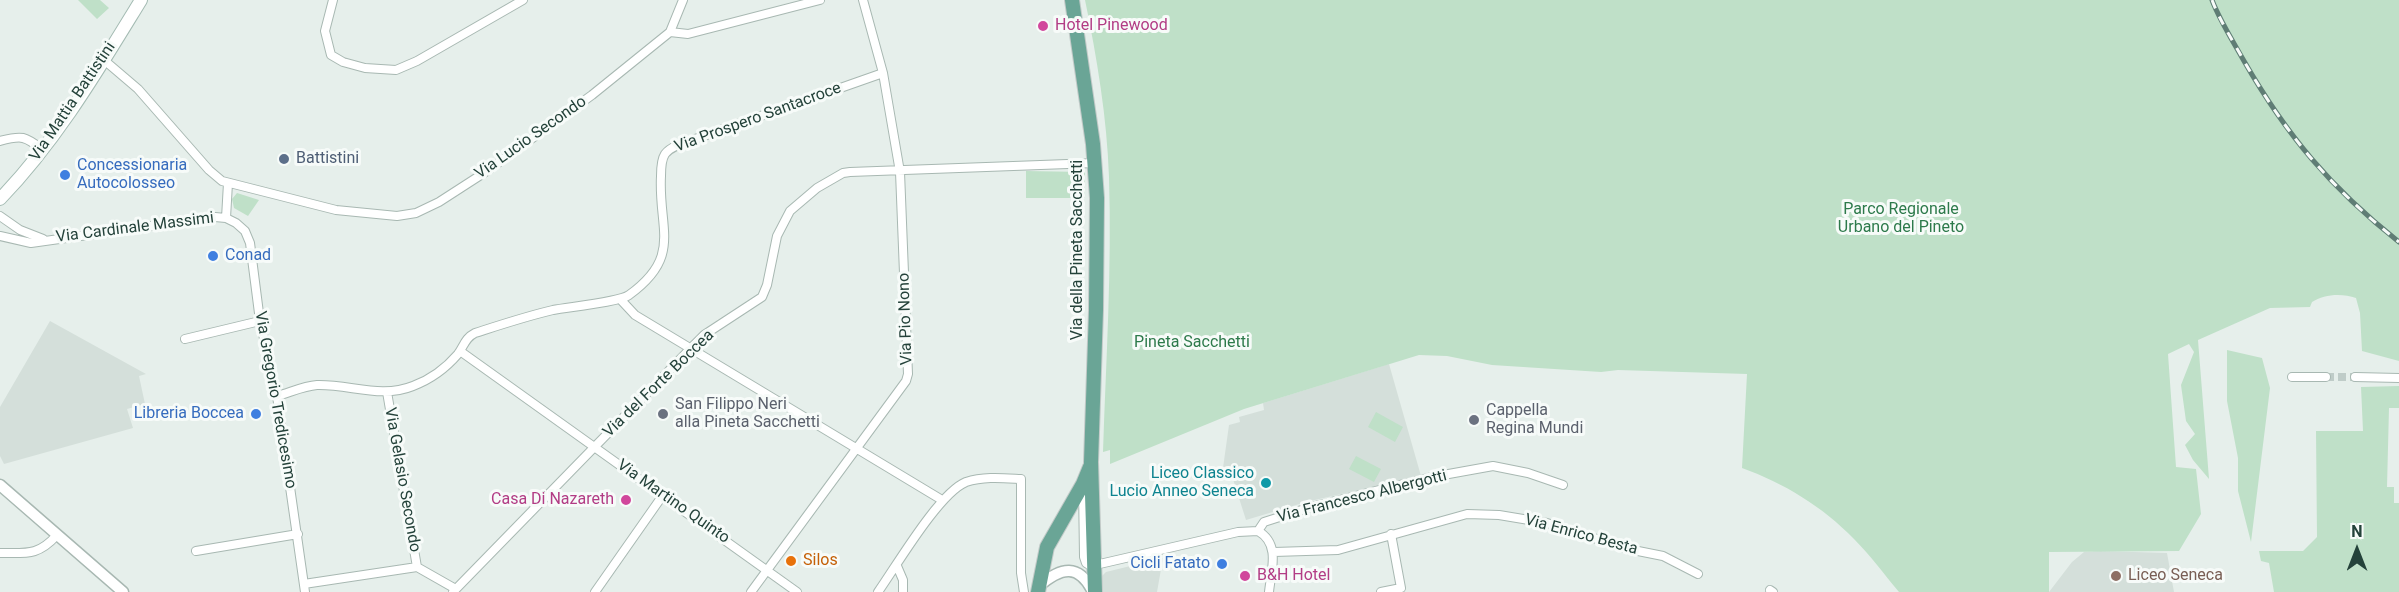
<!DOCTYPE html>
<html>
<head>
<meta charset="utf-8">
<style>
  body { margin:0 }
  #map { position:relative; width:2399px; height:592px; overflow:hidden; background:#e6efeb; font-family:Roboto,sans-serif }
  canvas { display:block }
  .north { position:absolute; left:2327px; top:520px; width:60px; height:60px; -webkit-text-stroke:4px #f7fbf9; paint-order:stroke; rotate:0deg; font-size:16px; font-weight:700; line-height:24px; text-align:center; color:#24423a }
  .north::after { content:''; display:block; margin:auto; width:21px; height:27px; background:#24423a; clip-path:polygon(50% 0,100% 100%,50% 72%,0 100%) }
</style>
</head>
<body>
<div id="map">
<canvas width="2399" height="592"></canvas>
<div class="north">N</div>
</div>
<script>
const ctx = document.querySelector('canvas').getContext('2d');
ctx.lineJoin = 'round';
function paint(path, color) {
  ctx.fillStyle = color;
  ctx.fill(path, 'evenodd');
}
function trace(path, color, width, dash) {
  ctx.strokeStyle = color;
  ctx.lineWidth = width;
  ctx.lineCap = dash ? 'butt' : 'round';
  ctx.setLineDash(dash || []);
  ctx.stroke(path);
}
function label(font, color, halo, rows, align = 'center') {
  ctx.font = font + ' Roboto,sans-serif';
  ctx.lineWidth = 6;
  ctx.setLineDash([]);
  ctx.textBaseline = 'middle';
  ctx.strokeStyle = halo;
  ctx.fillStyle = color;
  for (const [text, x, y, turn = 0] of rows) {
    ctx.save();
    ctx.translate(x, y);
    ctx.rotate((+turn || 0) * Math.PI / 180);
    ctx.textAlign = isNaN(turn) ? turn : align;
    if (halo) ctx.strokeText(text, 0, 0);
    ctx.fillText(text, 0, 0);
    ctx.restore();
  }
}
const built = new Path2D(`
  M50,321L146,374L139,376L145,404L127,409L133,428L4,464L0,456V407Z
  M1389,364L1421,476L1306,502L1246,520L1232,476L1222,475L1229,425L1240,422L1239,417L1264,410L1263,403Z
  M2100,551L2167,553L2174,592H2049L2072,562L2084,552Z
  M1163,558L1157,592H1102V576L1106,572Z`);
const green = new Path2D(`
  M78,0H100L109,8L97,19Z
  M1085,0H2399V361L2362,351L2360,313L2356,298C2342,293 2324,294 2312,302L2310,307L2270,308L2198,340L2209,479L2193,460L2185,445L2195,434L2186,421L2181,385L2194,352L2189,344L2168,354L2176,467L2196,469L2201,514L2179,551L2049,552V592H1899C1884,574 1870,555 1854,539C1823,507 1784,483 1742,468L1747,374L1618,370L1601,372L1492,365L1447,356L1419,355L1244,409L1110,464V450L1103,452C1106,360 1112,268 1109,177C1107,118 1097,58 1085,0Z
  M1026,171L1085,172V198H1026Z
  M237,193L259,200L248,216L234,208L232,199Z
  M2227,350L2262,358L2270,388L2251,542L2238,491V458L2227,401Z
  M2399,386V408H2389L2387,487H2394V503H2399V592H2274L2269,563L2261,561L2259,551H2303L2317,537L2316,431H2363L2361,387Z
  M1376,412L1403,427L1395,442L1368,427Z
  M1356,456L1381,469L1374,482L1349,469Z`);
const minorTunnel = new Path2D(`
  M2326,377H2355`);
const minor = new Path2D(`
  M333,0L325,31L331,55L343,62L365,68L396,70L417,61L523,0
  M670,32L683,0
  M104,60L138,89L209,170L222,181L336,210L397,216L416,213L439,202L487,171L592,95L670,32L688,34L820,0
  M0,141C22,135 25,136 43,150
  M0,216L20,230L43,239
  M226,218L228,183
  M0,236L31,243L215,217L226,218L236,223L245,231L250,243L260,321L277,396L305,592
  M621,300L635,315L942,500
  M185,339L260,321
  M460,351L797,592
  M2292,377H2326
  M2355,377L2399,378
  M387,392L417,567
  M277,396C289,393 303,386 317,385C350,384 381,399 413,386C429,380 446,368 458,354C464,346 465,338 475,333C500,325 527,316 553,310C568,307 620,302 629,295C683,256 658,229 661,176C661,169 661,160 665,154C672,145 687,142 698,138L883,73
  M1083,486L1084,557L1086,563L1091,566L1238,532L1258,531
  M1258,531L1264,522L1311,507L1432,477L1493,466L1528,473L1563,485
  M1258,531C1281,544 1271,571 1269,592
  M196,551L298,534
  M1274,552L1338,550L1467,514L1499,515L1547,523L1628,549L1663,556L1698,574
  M0,553C27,553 38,556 57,535
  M897,566L903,580V592
  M304,584L417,567L454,588
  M1770,590L1773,592
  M453,592L692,347L704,335L762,297L767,285L777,236L790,211L817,188L843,173L850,172L1095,163
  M595,592L663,495
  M751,592L906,381L908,374L900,172L883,73L863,0
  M878,592C897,565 939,493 966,482C984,476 1003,478 1021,479V573L1024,592
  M1381,592L1401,588L1391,534`);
const tertiary = new Path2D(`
  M0,485L123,592
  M1039,586C1061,567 1079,563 1093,592`);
const secondary = new Path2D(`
  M0,199C57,140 98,70 141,0`);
const primary = new Path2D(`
  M1072,0L1093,144L1097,198L1096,310L1091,462L1095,592
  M1038,592L1047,547L1083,484L1090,467`);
const rail = new Path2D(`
  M2212,0C2220,21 2233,41 2244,61C2287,136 2331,188 2399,242`);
const markers = [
  [1043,26,6,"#d1479c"],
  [284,159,6,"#5c6f8a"],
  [65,175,6,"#3f7fe0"],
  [213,256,6,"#3f7fe0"],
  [256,414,6,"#3f7fe0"],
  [663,414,6,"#6b7280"],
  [1474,420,6,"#6b7280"],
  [1266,483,6,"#0f9aa8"],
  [626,500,6,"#d1479c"],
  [791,561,6,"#e8710a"],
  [1222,564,6,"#3f7fe0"],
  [1245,576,6,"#d1479c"],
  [2116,576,6,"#8d6e63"]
];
const hotelNames = [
  ["Hotel Pinewood",1055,26],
  ["Casa Di Nazareth",614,500,"right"],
  ["B&H Hotel",1257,576]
];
const streetNames = [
  ["Via Mattia Battistini",73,102,-56],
  ["Via Prospero Santacroce",758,118,-20],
  ["Via Lucio Secondo",531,138,-35],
  ["Via Cardinale Massimi",135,228,-7],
  ["Via della Pineta Sacchetti",1078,250,-90],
  ["Via Pio Nono",906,319,-92],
  ["Via del Forte Boccea",659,384,-44],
  ["Via Gregorio Tredicesimo",275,400,80],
  ["Via Gelasio Secondo",402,480,80],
  ["Via Francesco Albergotti",1362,497,-14],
  ["Via Martino Quinto",673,502,35],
  ["Via Enrico Besta",1581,535,15]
];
const serviceNames = [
  ["Battistini",296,159]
];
const shopNames = [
  ["Concessionaria",77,166],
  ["Autocolosseo",77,184],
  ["Conad",225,256],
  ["Libreria Boccea",244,414,"right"],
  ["Cicli Fatato",1210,564,"right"]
];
const parkNames = [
  ["Parco Regionale",1901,210],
  ["Urbano del Pineto",1901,228],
  ["Pineta Sacchetti",1192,343]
];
const worshipNames = [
  ["San Filippo Neri",675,405],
  ["alla Pineta Sacchetti",675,423],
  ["Cappella",1486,411],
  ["Regina Mundi",1486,429]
];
const cultureNames = [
  ["Liceo Classico",1254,474],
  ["Lucio Anneo Seneca",1254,492]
];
const foodNames = [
  ["Silos",803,561]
];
const educationNames = [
  ["Liceo Seneca",2128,576]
];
paint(built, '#d4dfda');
paint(green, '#bfe0c8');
trace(minorTunnel, '#bfccc8', 8, [8, 4]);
trace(minor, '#a8b8b2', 10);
trace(tertiary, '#a8b8b2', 13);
trace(secondary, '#a4bbb3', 14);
trace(primary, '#c2cac8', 16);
trace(minor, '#fff', 8);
trace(tertiary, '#fff', 10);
trace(secondary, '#fff', 12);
trace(primary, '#6aa596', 14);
trace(rail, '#5f7d75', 5);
trace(rail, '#f7fbf9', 3, [9]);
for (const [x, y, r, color] of markers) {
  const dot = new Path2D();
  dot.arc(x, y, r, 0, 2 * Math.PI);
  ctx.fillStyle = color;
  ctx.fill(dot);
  trace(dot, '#f7fbf9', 2);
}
label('16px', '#b23c85', '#f7fbf9', hotelNames, 'left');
label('16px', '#24423a', '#f7fbf9', streetNames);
label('16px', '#4e5e75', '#f7fbf9', serviceNames, 'left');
label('16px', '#366cbe', '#f7fbf9', shopNames, 'left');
label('16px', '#2d7a4b', '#f7fbf9', parkNames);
label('16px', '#5b616d', '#f7fbf9', worshipNames, 'left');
label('16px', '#0d838f', '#f7fbf9', cultureNames, 'right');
label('16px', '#c56008', '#f7fbf9', foodNames, 'left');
label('16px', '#785e54', '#f7fbf9', educationNames, 'left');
</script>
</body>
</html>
